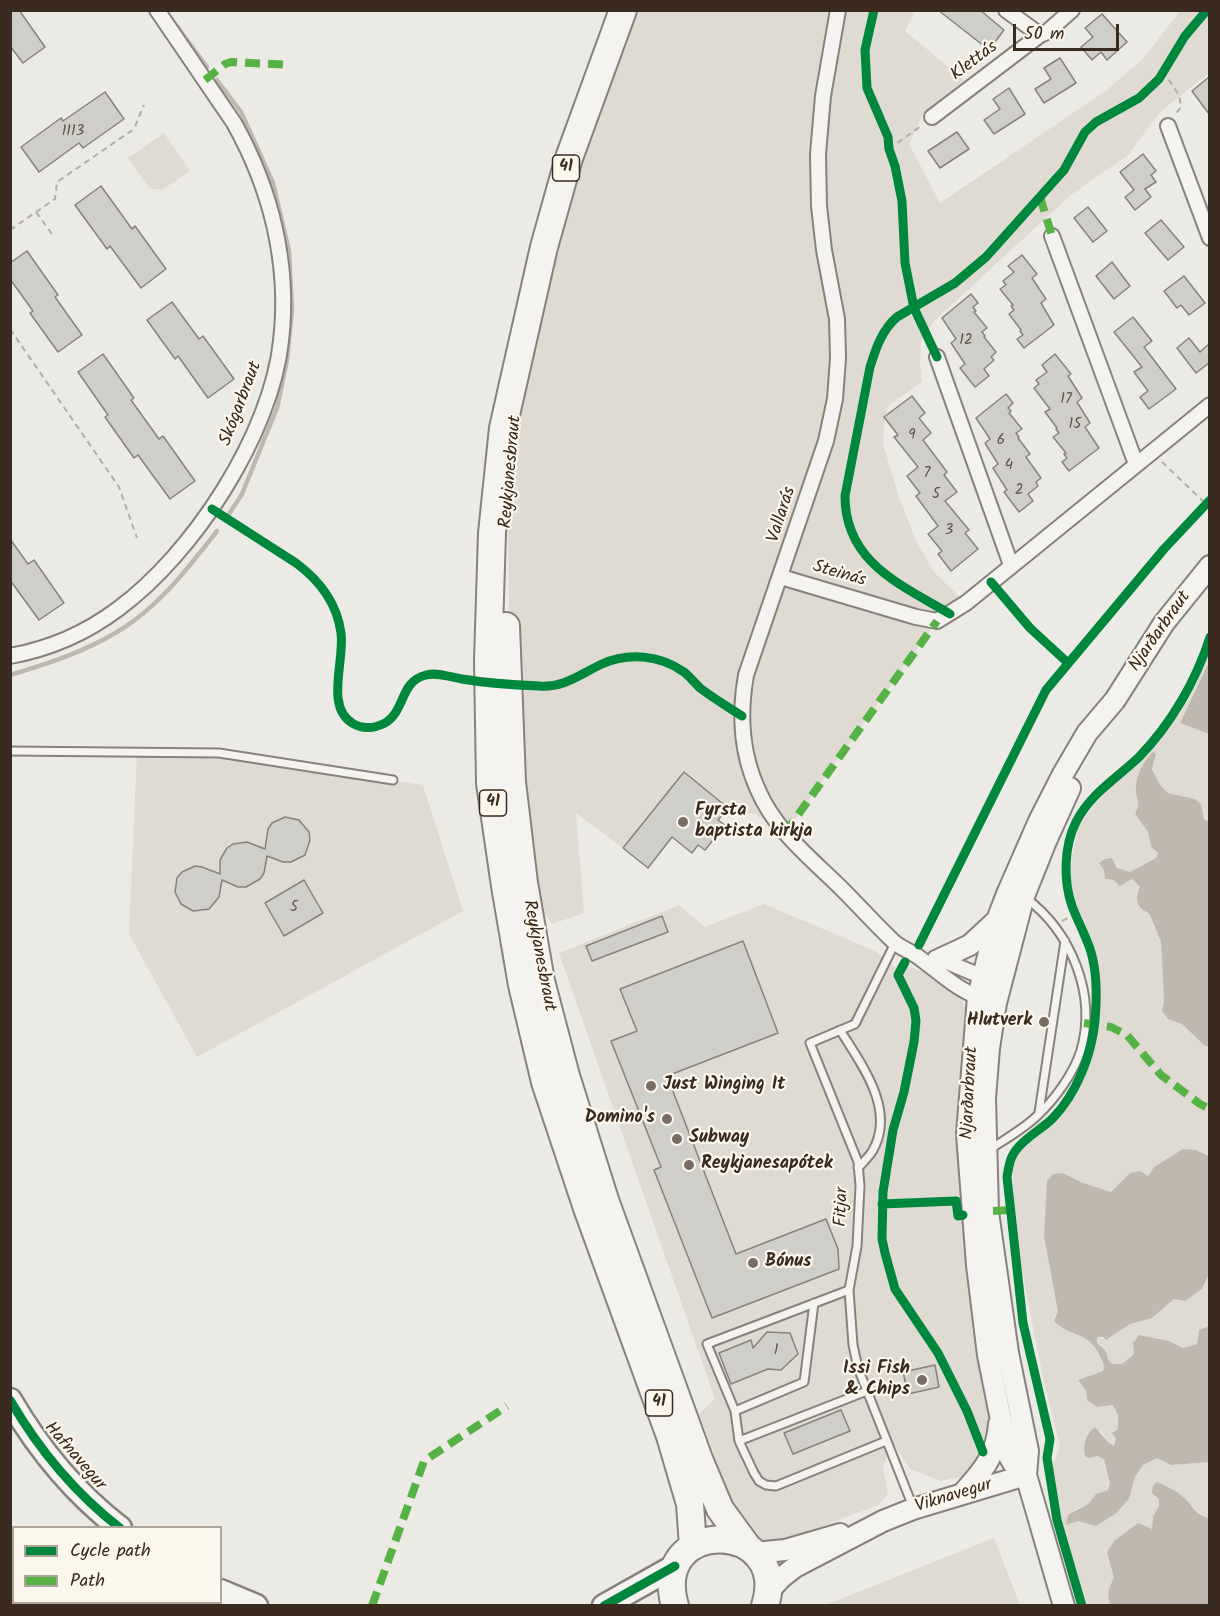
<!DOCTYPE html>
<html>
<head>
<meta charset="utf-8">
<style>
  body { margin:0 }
  #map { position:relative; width:1220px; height:1616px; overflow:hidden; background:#eceae4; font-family:Kalam,sans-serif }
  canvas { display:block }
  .frame { position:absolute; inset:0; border:12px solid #3b2a1e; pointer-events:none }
  .legend { position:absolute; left:12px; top:1526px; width:210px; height:78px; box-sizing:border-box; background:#fbf7ec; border:2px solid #aea59a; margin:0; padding:8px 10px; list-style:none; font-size:18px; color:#3b2a1e }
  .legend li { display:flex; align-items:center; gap:12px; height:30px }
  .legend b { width:30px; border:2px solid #aea59a }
  .scale { position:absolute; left:1013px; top:24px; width:106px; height:27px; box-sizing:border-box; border:3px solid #3b2a1e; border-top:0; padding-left:8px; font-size:18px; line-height:21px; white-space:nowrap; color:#3b2a1e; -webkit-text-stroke:4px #fbf7ec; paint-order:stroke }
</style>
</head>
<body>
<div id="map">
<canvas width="1220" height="1616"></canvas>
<div class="frame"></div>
<ul class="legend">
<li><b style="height:8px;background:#00873e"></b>Cycle path</li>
<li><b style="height:8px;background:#57b245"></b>Path</li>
</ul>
<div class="scale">50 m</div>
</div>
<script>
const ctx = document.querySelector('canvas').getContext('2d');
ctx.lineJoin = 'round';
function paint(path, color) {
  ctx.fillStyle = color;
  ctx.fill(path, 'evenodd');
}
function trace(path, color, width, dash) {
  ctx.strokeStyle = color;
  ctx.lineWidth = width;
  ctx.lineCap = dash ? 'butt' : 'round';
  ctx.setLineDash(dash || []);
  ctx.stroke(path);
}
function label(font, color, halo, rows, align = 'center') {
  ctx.font = font + ' Kalam,sans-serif';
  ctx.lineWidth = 4.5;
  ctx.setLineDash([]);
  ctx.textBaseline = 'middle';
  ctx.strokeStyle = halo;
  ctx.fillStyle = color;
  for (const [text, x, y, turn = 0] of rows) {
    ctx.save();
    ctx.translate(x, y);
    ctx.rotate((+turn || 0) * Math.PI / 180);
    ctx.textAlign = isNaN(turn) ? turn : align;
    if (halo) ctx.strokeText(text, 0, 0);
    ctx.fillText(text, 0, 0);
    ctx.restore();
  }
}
const built = new Path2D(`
  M623,11H915L905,31L964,80L923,114L909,144L940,203L1107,90L1143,59L1180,11H1209V73L1160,112L1128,155L1072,194L934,321L921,342L920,362L922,382L888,406L885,419L883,444L898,494L916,541L934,572L966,603L937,621L785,833L753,813L737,815L684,773L623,848L576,813L584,913L552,924L524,883L512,782L508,534L524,330Z
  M164,133L190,171L162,190L149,188L128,158Z
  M1209,650V662L1180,723L1209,734V822L1204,819L1201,804L1195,799L1168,793L1161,786L1147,758L1140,771L1136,786L1140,804L1135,814L1148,832L1151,847L1158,853L1156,858L1130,872L1117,868L1115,862L1104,870L1105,879L1114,880L1132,879L1141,888L1152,922L1161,942L1164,1001L1162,1011L1168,1019L1182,1024L1205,1046H1209V1156L1196,1150L1164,1162L1154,1167L1148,1176L1130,1173L1111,1192L1081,1182L1063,1173L1047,1181L1044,1236L1058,1313L1081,1336L1091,1340L1104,1366L1103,1371L1078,1380L1086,1391L1087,1400L1097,1407L1113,1405L1118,1415V1429L1112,1433L1116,1439L1115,1446L1109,1443L1100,1430L1097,1456L1104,1458L1108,1467L1110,1483L1108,1490L1096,1494L1088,1504L1076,1509L1067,1525L1078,1521L1096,1526L1129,1499L1135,1477L1143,1465L1157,1458L1171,1465L1209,1462V1518L1193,1510L1187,1499H1159V1506L1153,1516L1152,1529L1137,1523L1107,1552L1114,1578L1109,1601L1112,1605H1085L1064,1536L1052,1469L1060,1446L1044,1383L1016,1239L1012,1166L1022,1148L1053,1121L1075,1093L1093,1047L1099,1013L1098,986L1095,958L1086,929L1074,904L1069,880L1072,857L1079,825L1108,788L1145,757L1180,714L1197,683Z
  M137,751L219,753L423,785L463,911L197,1057L129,934Z
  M764,904L875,951L895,968L899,963L926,973L958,994L964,1004L969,1021L982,1334L992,1433L982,1463L961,1477L940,1481L910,1469L892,1442L883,1468L888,1494L878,1505L776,1544L754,1543L736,1513L699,1414L715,1399L559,953L679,905L705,927Z
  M1209,1274V1326L1199,1330L1197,1344L1183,1348L1169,1341L1139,1335L1133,1343L1134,1354L1122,1364H1113L1108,1360L1097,1344L1098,1337L1106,1340L1130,1324L1152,1318L1174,1299L1202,1289Z
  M994,1538L1020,1605H824L846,1597Z`);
const water = new Path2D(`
  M1209,662L1210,734H1209L1180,723Z
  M1153,752L1156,754L1152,769L1161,786L1168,793L1195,799L1201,804L1204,819L1209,822V1046H1205L1182,1024L1168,1019L1162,1011L1164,1001L1161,942L1149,913C1136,908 1135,898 1140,887L1132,879L1120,886L1114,880L1105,879L1104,870L1099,863L1105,859L1112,858L1117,868L1130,872L1156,858L1158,853L1151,847L1148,832L1135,814C1142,800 1135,800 1136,786C1137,773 1144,761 1153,752Z
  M1183,1149L1196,1150L1209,1156V1274L1202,1289L1185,1301L1174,1299L1152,1318L1130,1324L1106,1340L1103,1337H1098C1094,1346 1102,1345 1106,1352C1108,1358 1107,1360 1113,1364H1122L1134,1354L1133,1343L1139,1335L1169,1341L1183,1348L1197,1344L1199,1330L1209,1326V1462L1171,1465L1157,1458L1143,1465L1135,1477L1129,1499L1115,1514L1096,1526L1078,1521L1066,1525L1068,1515L1088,1504L1096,1494L1108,1490L1110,1483L1104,1459L1097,1456L1089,1458L1085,1456C1083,1443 1085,1436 1095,1427L1109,1443L1114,1446L1116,1439L1112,1433L1118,1429V1415L1113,1405L1097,1407L1087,1400L1086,1391L1078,1380L1103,1371C1105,1365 1103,1362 1100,1357C1090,1331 1071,1338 1054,1321L1058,1312L1044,1236L1047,1181L1053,1174L1063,1173L1081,1182L1111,1192L1130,1173L1140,1171L1148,1176L1154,1167Z
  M1157,1482C1166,1486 1176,1490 1183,1497C1194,1506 1193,1514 1209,1518V1605L1112,1606C1105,1597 1109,1587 1114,1578L1107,1552L1114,1541L1138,1523L1152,1529L1153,1516L1159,1506V1499L1152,1493L1153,1486Z`);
const stream = new Path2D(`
  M167,13L207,67
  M217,80L241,112L273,183L289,251L292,310L287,360L277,408L242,494L229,514
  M10,675C47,664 84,652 117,632C158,608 188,568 217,531`);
const building = new Path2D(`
  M10,10H19L45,47L23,63L10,46Z
  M938,10H980L1004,30L989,50Z
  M1102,14L1127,42L1107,60L1101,52L1092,60L1081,47L1093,37L1085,28Z
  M1060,58L1076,83L1044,103L1035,89L1051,79L1044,68Z
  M1209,77V114L1192,91Z
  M1009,88L1025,114L994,134L984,120L1000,109L993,99Z
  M105,92L124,119L83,148L79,143L39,172L21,147L61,118L63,121Z
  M957,132L969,149L940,168L928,151Z
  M1143,154L1156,171L1151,175L1156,182L1145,189L1151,197L1135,210L1125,197L1134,190L1120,172Z
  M101,186L132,229L135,226L166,269L141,288L110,246L107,249L75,205Z
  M1088,207L1107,231L1093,242L1074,218Z
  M1161,220L1184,247L1168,260L1145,233Z
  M27,251L58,295L55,297L82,335L58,352L30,313L33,311L10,279V263Z
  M1022,255L1037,274L1032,278L1046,299L1041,303L1054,325L1024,348L1017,339L1023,335L1020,331L1021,330L1009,314L1014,310L1011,306L1013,305L1000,289L1006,285L1003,281L1014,272L1008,266Z
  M1112,262L1130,286L1114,299L1096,276Z
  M1184,276L1205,303L1189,315L1181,305L1177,308L1164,291Z
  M971,294L978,303L973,307L976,311L974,312L987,328L982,332L985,336L984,337L996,352L991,357L994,360L984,369L989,376L975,387L960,368L965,364L951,343L956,339L942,318Z
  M172,302L199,339L203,336L234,379L208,398L178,356L175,359L147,320Z
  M1133,317L1152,341L1144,347L1176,389L1149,409L1140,397L1148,391L1134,372L1142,367L1114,332Z
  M1189,338L1200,352L1209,344V363L1196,373L1177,348Z
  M103,354L134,398L131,400L159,439L163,436L195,481L170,499L138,455L134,458L105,417L108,415L78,372Z
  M1055,354L1071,374L1068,376L1082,398L1077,402L1090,423L1085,427L1099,448L1069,471L1062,462L1067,458L1064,454L1066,453L1053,437L1059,433L1056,429L1057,428L1045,412L1050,409L1034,388L1039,384L1036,380L1047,372L1042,365Z
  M1006,394L1013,403L1008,408L1011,411L1009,413L1022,429L1016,433L1019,437L1018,438L1030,454L1026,457L1041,478L1036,482L1038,486L1028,494L1033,501L1019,512L1004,492L1007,490L993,468L998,464L985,443L990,439L976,418Z
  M912,396L925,413L919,418L931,433L923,440L947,472L944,475L957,492L945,501L969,530L965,533L978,549L951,571L938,554L942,551L928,534L938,526L916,496L920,493L907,476L918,467L894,437L898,435L884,417Z
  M10,539L28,564L34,560L64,603L39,620L10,580Z
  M684,772L728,808L718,820L725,825L705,850L698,845L692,853L672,837L648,868L623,848Z
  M285,817L299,820L309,832L310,840L305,855L291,862H283L267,856L264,873L260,879L246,887H238L222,880L219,897L209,909L193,911L181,904L175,892L177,878L182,872L195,866L202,867L220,874V860L227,848L233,844L247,842L265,849L268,829L272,823Z
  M304,880L323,913L284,936L265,903Z
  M662,916L668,932L592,961L586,946Z
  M743,941L778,1033L667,1076L736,1254L826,1219L838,1249L839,1269L712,1318L654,1170L661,1167L611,1041L637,1031L620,989Z
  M767,1332L790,1333L798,1354L781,1370L768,1369L731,1384L719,1353L751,1340L753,1348Z
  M935,1365L939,1387L908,1394L903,1372Z
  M841,1410L850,1431L793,1454L784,1433Z`);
const path = new Path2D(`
  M1163,71L1179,95L1181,107L1175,115
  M889,149L921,126
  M36,212L52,234
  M10,230L55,199L57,182L134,129L144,105
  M10,329L119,487L137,538
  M1162,462L1206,504
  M1062,921L1075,914`);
const lane = new Path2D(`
  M10,751L219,753L393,780
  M895,943L855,1024L810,1043L858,1162L860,1186L857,1246L849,1290L853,1345L858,1368L913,1507
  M840,1030C861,1064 896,1109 873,1150C870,1156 863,1162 858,1168
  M1039,1112L1065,941
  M989,1150C1005,1139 1024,1129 1038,1115C1055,1099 1074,1073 1081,1050C1097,994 1071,932 1026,898
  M849,1290L707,1344L735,1411L739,1441L754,1473L759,1481L766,1485L776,1486L886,1441
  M735,1411L804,1382L814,1303
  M739,1441L867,1391`);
const street = new Path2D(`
  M838,10L823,96L818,154L819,206L824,250L837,319L838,358L835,399L826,441L746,675C739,714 741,753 758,790C776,832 812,859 843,890C860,907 876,925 894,942C902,949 913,952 921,959C943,975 958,991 986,1000
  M1006,10L1040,35
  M932,117L1040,35L1047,32L1072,10
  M1168,126L1210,238
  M1052,236L1136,464
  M937,357L1011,565
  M781,577L916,617L937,621L966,603L1210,405
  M10,656C49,649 86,633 118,609C193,554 271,435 281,341C290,264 271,189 234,123L157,10
  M935,958L940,959L990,980`);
const secondary = new Path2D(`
  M940,959L970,945L997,920
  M1026,1475L1013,1463L1009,1456L1000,1415L988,1355L977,1265L967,1134L978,997L997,920L1007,894L1039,821L1063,774L1087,733L1115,700L1164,623L1210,566
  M962,1494C982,1472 997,1455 999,1424
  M755,1553L785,1550L840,1534
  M768,1592L781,1578L795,1567L883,1521L913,1509L1026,1475
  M1064,1606L1026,1475L1028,1451L1008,1353L988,1212L985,1098L989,1048L996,1003L1024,896L1046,841L1070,788`);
const primary = new Path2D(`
  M10,1400C38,1448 76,1494 120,1528
  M220,1591L256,1606
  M604,1606L675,1566`);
const highway = new Path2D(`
  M623,10L569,158L544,247L503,428L492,533L488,661L490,783L505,886L522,985L545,1082L587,1208L670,1436L690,1504L693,1546
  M506,626L512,782L524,883L541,981L566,1076L605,1200L699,1459L720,1509L747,1546
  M675,1606C649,1515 792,1520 765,1606`);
const quiet = new Path2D(`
  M205,80L225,64L231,62L291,65
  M1040,197L1052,236
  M785,833L937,621
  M1084,1023L1111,1027L1127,1035L1161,1075L1200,1104L1210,1109
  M993,1211L1010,1210
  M113,1602L114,1606
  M372,1606L424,1461L507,1406`);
const cycleway = new Path2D(`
  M874,10L865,50L867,88L888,137L889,149L895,166L902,201L905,263L914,308L937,357
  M212,509L296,563C319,580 337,603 341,633C345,660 325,706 352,723C367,732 387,727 396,712C405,697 406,680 426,675C438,672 450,677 462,679C486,683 513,685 539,686C564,688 580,674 602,664C628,652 660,655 684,672C690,677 695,683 700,688C713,698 728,707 742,716
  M991,582L1030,628L1068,663
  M950,614C902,585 845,563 845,496L870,367C876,348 882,330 897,317L955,283L986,257L1064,170L1085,132L1096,122L1139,98L1159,79L1185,36L1207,10
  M919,945L1046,690L1164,549L1210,500
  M905,962L898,975L914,1008L916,1021L914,1042L904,1092L893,1130L883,1192L882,1239L885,1253L895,1289L938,1353L967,1411L983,1452
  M882,1204L956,1201L958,1216L963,1215
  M10,1400C38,1448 76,1494 120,1528
  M604,1606L675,1566
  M1082,1606L1057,1520L1047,1458L1050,1439L1023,1323L1007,1177C1008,1171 1009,1164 1011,1159C1018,1141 1040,1131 1053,1118C1077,1093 1092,1054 1095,1020C1097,998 1097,973 1091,952C1086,936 1078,922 1072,906C1063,880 1064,846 1076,822C1090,794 1117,778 1139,757C1171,724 1196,681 1210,637`);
const markers = [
  [683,822,6,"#796d63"],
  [1044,1022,6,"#796d63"],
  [651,1086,6,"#796d63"],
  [667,1119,6,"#796d63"],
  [677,1139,6,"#796d63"],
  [689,1165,6,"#796d63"],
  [753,1263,6,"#796d63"],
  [922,1380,6,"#796d63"]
];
const numberNames = [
  ["1113",73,132],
  ["12",966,341],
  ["17",1066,400],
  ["15",1075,425],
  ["9",912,436],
  ["6",1001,441],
  ["4",1009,466],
  ["7",927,474],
  ["2",1019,491],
  ["5",936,495],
  ["3",949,531],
  ["5",294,908],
  ["1",776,1351]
];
const shields = [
  [566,168,27],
  [493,803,27],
  [659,1403,27]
];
const shieldNames = [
  ["41",566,168],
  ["41",493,803],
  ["41",659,1403]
];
const streetNames = [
  ["Klettás",975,62,-37],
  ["Skógarbraut",242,404,-69],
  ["Reykjanesbraut",512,472,-85],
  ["Vallarás",783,515,-72],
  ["Steinás",839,575,16],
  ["Njarðarbraut",1161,632,-55],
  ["Reykjanesbraut",538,956,79],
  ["Njarðarbraut",971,1093,-87],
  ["Fitjar",843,1207,-88],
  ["Hafnavegur",74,1457,49],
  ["Viknavegur",954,1497,-17]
];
const poiNames = [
  ["Fyrsta",695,812],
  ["baptista kirkja",695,833],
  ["Hlutverk",1032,1022,"right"],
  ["Just Winging It",663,1086],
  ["Domino's",655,1119,"right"],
  ["Subway",689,1139],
  ["Reykjanesapótek",701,1165],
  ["Bónus",765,1263],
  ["Issi Fish",910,1370,"right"],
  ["& Chips",910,1391,"right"]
];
paint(built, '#dfdbd2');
paint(water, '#bfb8ae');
trace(stream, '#bfb8ae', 4.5);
paint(building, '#d0cec9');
trace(building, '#86827c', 1.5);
trace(lane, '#86827c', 11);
trace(street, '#86827c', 18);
trace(secondary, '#86827c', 24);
trace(primary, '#86827c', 27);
trace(highway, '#86827c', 30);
trace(path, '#b1aeaa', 2, [6, 4.5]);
trace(lane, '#f4f3ef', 7);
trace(street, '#f4f3ef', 14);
trace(secondary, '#f4f3ef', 20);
trace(primary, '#f4f3ef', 22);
trace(highway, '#f4f3ef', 26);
trace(quiet, '#57b245', 8, [15, 8]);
trace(cycleway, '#00873e', 9);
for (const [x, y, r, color] of markers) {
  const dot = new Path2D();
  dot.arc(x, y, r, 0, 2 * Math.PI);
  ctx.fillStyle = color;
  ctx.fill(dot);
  trace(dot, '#fbf7ec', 2);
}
label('15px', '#605349', null, numberNames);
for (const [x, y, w] of shields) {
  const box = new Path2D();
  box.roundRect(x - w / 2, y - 13, w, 26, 4.5);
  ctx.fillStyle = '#fbf7ec';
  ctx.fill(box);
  trace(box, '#3b2a1e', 1.5);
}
label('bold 16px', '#3b2a1e', null, shieldNames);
label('18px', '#3b2a1e', '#fbf7ec', streetNames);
label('bold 18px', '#3b2a1e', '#fbf7ec', poiNames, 'left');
</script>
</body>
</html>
